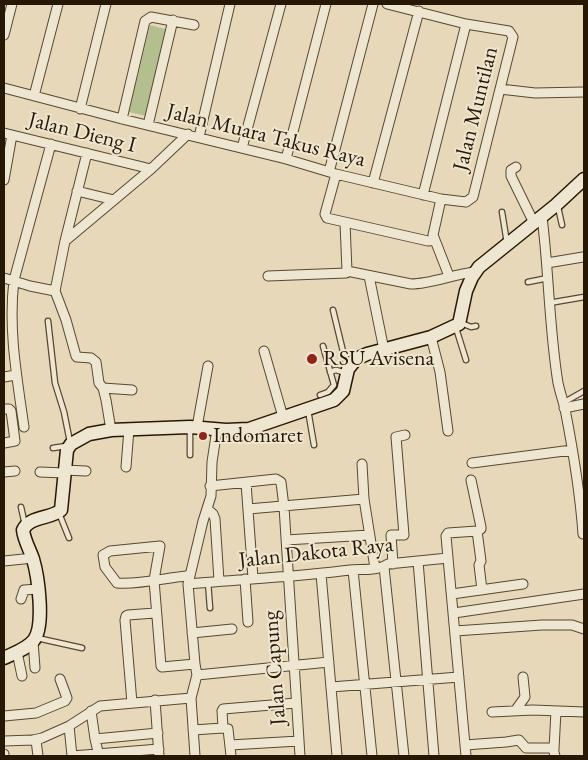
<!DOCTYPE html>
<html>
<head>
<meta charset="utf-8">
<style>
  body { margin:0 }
  #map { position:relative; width:588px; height:760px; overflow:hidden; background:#e6d8b8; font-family:"EB Garamond",serif }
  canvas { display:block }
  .frame { position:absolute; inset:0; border:5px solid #271805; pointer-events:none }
</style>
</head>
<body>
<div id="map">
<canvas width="588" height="760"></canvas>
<div class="frame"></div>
</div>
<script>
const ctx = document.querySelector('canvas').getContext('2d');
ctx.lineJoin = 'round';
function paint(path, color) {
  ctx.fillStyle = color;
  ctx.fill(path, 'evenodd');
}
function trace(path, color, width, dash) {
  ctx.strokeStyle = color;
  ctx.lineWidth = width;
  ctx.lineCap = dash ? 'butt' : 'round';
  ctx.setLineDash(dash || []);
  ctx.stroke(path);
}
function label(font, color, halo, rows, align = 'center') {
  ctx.font = font + ' "EB Garamond",serif';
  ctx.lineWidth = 4;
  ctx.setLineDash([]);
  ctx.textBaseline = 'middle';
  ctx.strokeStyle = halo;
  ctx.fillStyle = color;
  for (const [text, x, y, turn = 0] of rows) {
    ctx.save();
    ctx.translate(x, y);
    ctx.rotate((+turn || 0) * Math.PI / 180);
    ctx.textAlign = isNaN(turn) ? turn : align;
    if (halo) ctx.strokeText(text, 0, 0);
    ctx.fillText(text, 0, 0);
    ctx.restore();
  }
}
const green = new Path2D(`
  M150,25L169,30L146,116L129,112Z`);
const lane = new Path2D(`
  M558,207L562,225
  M502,212L507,243
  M528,282L548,278
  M549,303L584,297
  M333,310L347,368
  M48,321L55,383L64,412L70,442
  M461,323L471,327L476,326
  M456,328L466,360
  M330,372L336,370L346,373
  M320,395L328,392L334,385L323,346
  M563,403L584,391
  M308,410L314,445
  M53,448L66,446
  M190,455V428
  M21,507L25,525
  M59,513L69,538
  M208,582L210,608
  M37,638L82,648`);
const street = new Path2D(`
  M4,35L12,4
  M4,88L122,119L286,159L336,174L441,199L466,202L473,197L513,37L509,31L466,24L387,4
  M500,89L535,93L584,92
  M34,96L58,4
  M80,109L106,4
  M122,119L145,21L151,17L194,25
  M148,125L173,20
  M4,133L151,169
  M199,137L230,4
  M242,148L281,4
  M286,159L326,4
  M516,167L511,170V176L534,223
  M329,172L373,4
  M336,174L325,214L327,218L428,241L435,240
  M4,180L12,135
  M373,183L419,11
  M77,191L114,200
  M423,195L466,24
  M441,199L433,235L449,276
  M542,217C549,272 549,328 558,383C560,392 563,401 565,409C573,450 580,492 583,534
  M345,223L347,271L411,284C431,284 454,274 475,272
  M65,241L151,169L188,134
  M547,263L583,257
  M268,276L346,273L347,271
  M369,276L384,350
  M4,278L30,286L55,291L66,320L76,356L77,357L91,358L96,362L99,383L103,388L106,400L111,430
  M55,291L65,241L87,153
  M431,337L440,372L448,431
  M264,351L283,417
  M4,377L16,375
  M103,388L132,390
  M564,408L584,404
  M4,409H9L11,411L15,441L4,443
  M24,427C17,378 8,329 14,280L51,144
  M197,427L208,366
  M472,463L572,450
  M362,464L364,499
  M126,467L129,429
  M64,470L86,471
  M4,472L15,471
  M40,472L64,473
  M471,480L481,527V529L477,531
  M246,483L253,578
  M210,486L276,479L281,482L284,507L300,756
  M207,509L213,514L215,519L219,581
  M248,509L364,499L375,568
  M477,531L481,561L479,565L482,590
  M286,540L369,535
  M4,561L33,558
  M418,561L434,756
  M393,564L391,535H404L396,437L405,435
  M384,567L404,756
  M353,570L372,756
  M321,574L337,756
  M189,575L186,576C165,578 138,585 117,583L105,567L103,555L110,551L160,546L154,580L161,666L162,667L195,664
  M245,579L248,622
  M188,584C242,579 297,577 350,570C362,569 378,571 388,564L448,558
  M452,594L523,584
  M21,599L24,590L39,589
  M454,613L584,594
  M455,631L542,625H572L584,629
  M192,633L232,629
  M33,641L35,668
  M17,652L22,676
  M197,675L329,662
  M331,687L459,677
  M155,700L159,756
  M132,703L125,620L126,616L128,615L155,613
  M91,711L95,739L99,756
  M515,711L525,697L523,677
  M492,712L533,710L584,712
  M4,716L36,713L65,701L67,698L60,679
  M69,726L72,756
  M193,730L223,728
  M95,739L158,733
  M36,740L38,756
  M4,741L33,740L42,738L69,726L100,706L191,698
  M230,745L299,741
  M465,745L506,742L519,740L526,748H553L555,756
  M554,749L556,711
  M4,754V756
  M72,756L159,749
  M195,756L191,698L197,675L195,664L188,584L203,521L211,496L212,462L217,429
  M231,756L228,729L223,728L222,711L223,709L296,703
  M466,756L446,536L448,533L477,531`);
const secondary = new Path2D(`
  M4,658C14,653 27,649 34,640C45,625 38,576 33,559C30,550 24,540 23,530C29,516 51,519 61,510L67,450L71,444L89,434L111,430L190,427L226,430L249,429L334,400L343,391L348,369L356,359L367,354L431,337L459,324L466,291L472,277L479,267L556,205L584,179`);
const markers = [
  [312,359,6,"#8f2418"],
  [203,436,5,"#8f2418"]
];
const streetNames = [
  ["Jalan Muntilan",476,109,-76],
  ["Jalan Dieng I",82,133,14],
  ["Jalan Muara Takus Raya",266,136,14],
  ["Jalan Dakota Raya",316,553,-6],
  ["Jalan Capung",275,668,-94]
];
const poiNames = [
  ["RSU Avisena",323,359],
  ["Indomaret",213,436]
];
paint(green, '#b4bf8f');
trace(lane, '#574832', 7);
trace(street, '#574832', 11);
trace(secondary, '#271805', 15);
trace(lane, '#efe6d1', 4.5);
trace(street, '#efe6d1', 9);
trace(secondary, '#efe6d1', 12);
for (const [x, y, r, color] of markers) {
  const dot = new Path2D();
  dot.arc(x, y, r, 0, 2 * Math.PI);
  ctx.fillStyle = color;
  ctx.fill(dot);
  trace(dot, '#efe6d1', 2);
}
label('22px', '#271805', '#efe6d1', streetNames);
label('22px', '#271805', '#efe6d1', poiNames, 'left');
</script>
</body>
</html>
